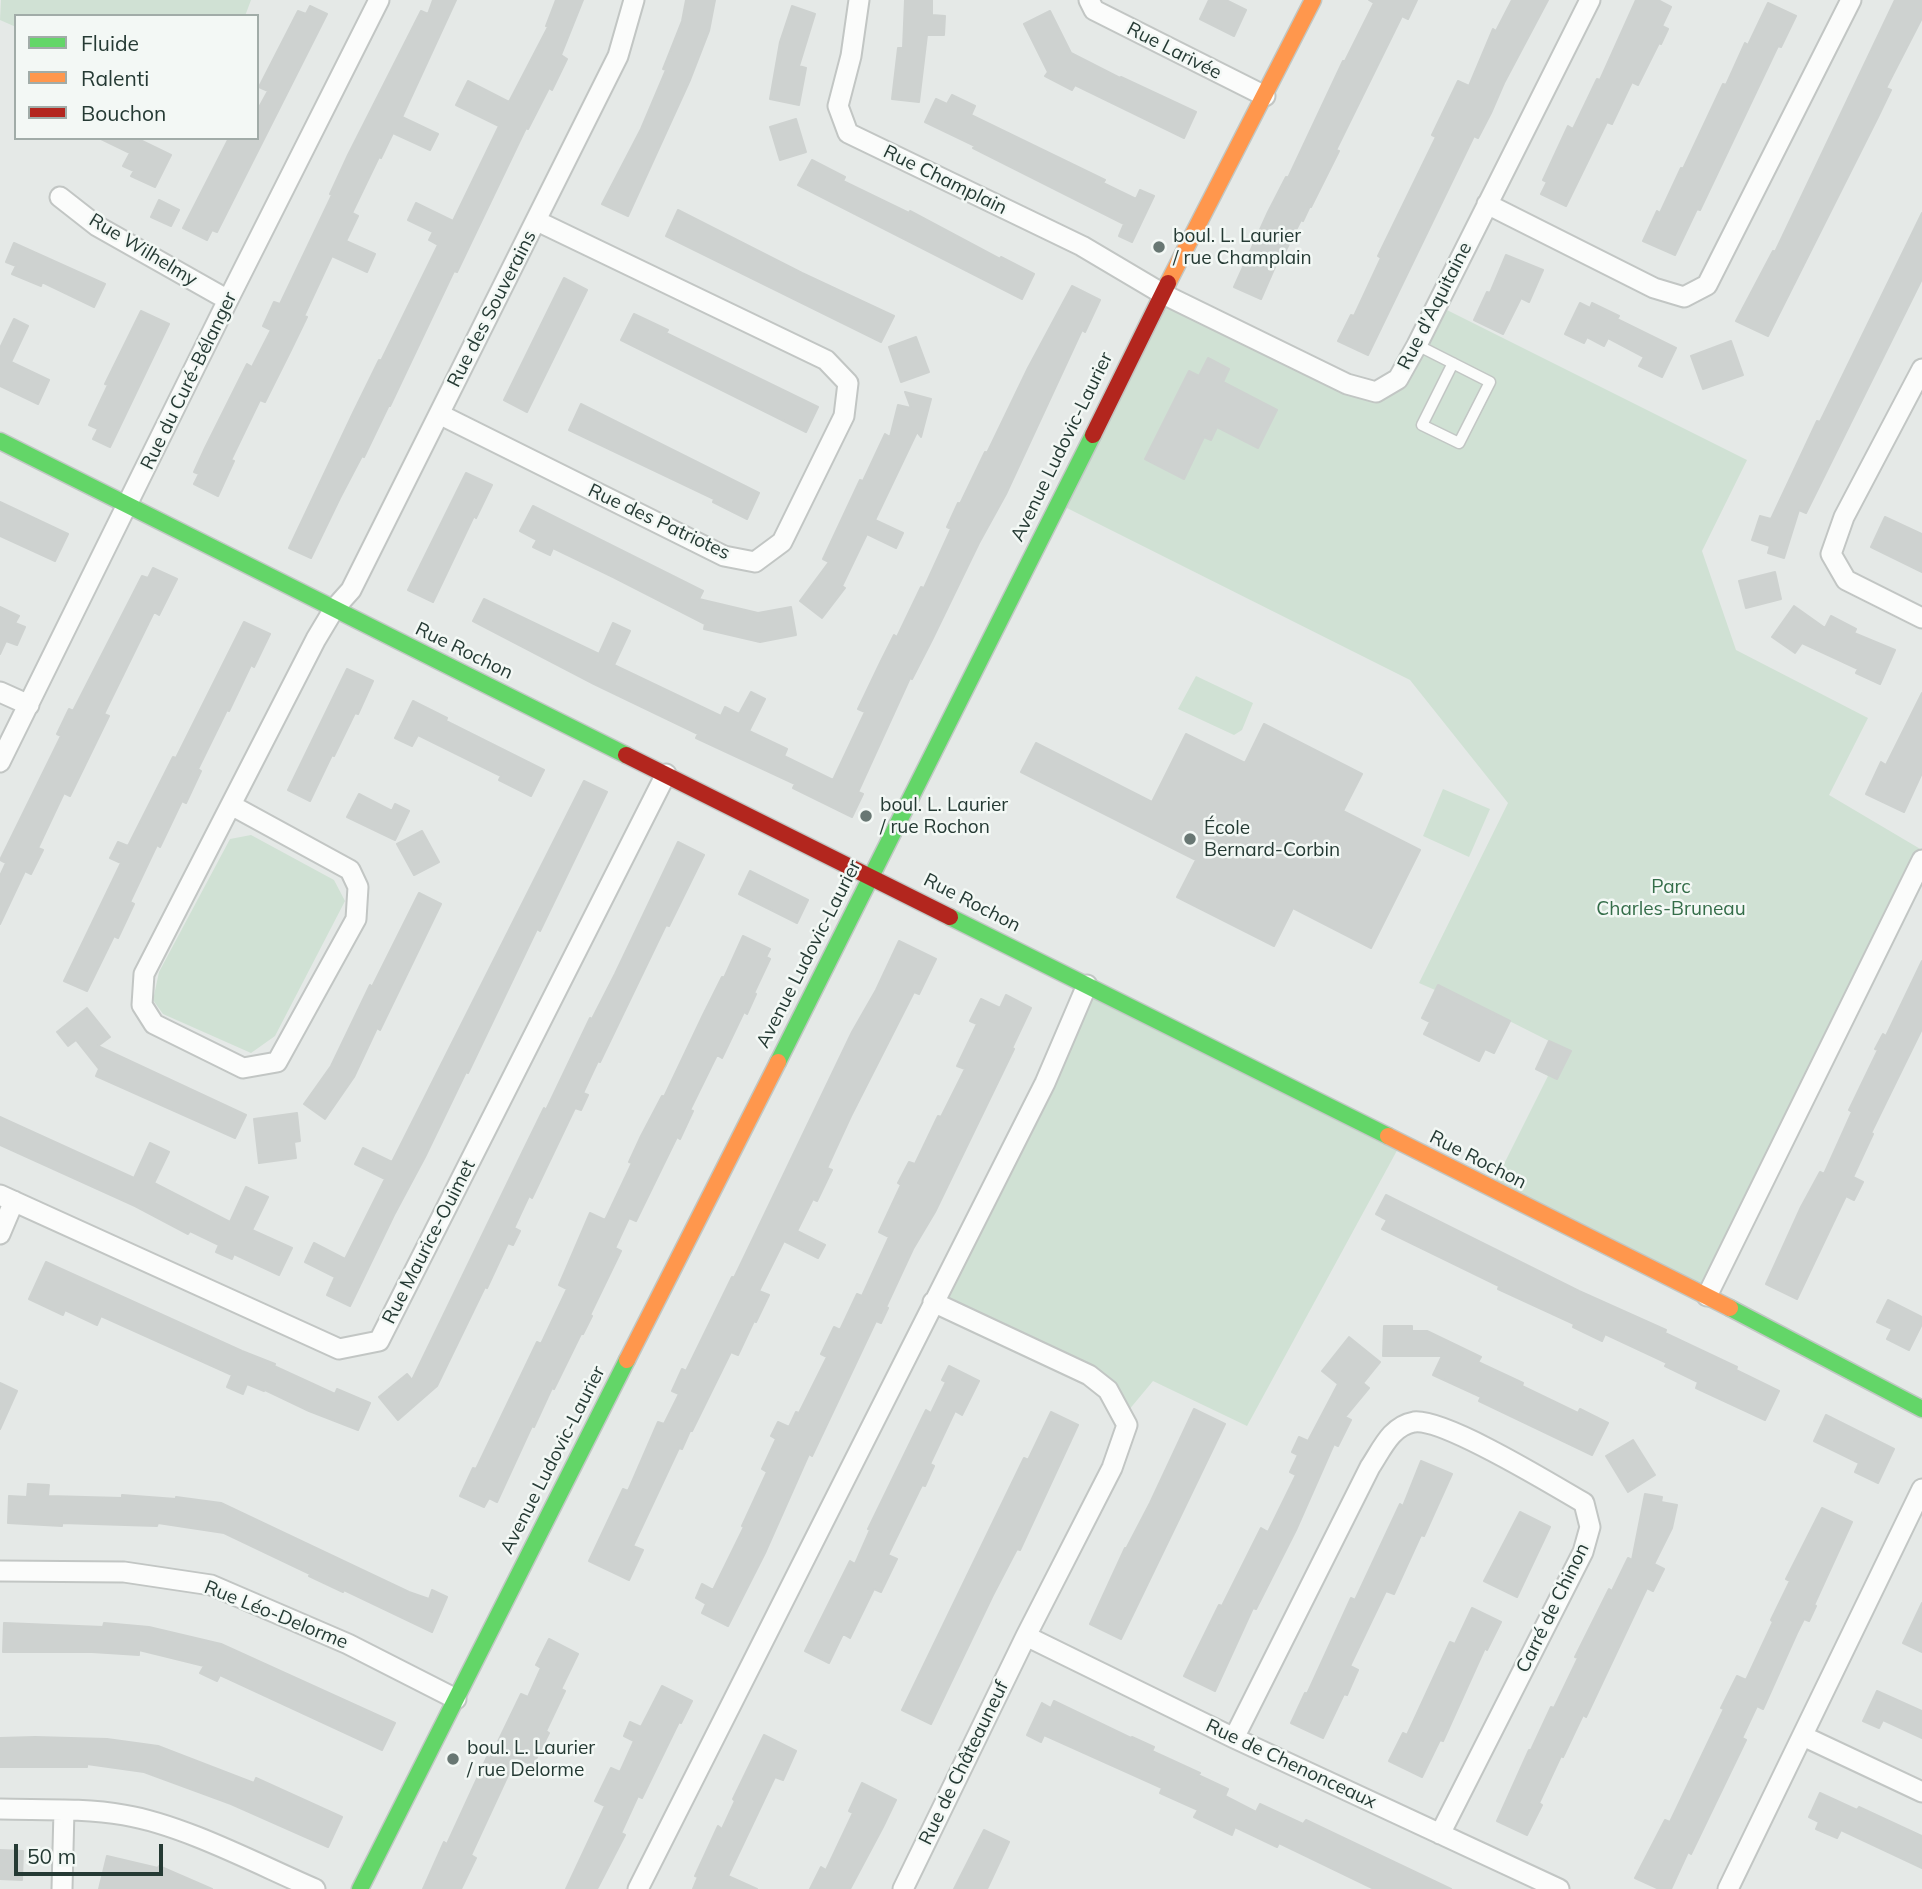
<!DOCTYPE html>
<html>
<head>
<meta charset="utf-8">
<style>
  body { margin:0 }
  #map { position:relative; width:1922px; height:1889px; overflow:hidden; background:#e5e9e7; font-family:Mulish,sans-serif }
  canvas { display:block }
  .legend { position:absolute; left:14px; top:14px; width:245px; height:126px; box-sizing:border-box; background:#f3f8f5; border:2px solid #a1aca8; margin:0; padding:9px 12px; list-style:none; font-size:21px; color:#253a34 }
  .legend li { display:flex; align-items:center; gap:14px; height:35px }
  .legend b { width:35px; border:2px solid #a1aca8 }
  .scale { position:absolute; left:14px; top:1844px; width:149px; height:32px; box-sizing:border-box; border:4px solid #253a34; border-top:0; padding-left:9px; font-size:21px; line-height:24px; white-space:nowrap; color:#253a34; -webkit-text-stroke:5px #f3f8f5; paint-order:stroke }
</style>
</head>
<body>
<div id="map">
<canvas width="1922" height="1889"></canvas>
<ul class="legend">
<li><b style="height:9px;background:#63d668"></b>Fluide</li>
<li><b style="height:9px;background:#ff974d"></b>Ralenti</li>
<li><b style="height:9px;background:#b3261e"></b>Bouchon</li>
</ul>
<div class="scale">50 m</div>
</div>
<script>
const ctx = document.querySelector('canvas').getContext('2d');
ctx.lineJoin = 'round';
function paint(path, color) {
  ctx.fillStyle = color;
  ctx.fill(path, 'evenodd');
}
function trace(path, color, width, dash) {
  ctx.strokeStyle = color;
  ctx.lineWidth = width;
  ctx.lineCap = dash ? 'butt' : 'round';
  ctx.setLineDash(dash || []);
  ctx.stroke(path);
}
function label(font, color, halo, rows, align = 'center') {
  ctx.font = font + ' Mulish,sans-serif';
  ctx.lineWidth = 5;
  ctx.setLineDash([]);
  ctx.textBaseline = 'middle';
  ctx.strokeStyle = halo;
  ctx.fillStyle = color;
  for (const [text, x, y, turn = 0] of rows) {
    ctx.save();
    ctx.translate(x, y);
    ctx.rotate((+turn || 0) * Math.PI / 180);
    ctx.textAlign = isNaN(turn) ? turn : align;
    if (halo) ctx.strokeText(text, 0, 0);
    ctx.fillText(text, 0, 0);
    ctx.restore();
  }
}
const green = new Path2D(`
  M1,0H251L245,16H16V27L0,20Z
  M1163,294L1376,392L1398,379L1437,305L1747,460L1702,551L1736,650L1868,718L1829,795L1922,850V860L1707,1296L1491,1190L1548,1076L1536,1069L1549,1041L1438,985L1435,990L1419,983L1508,803L1410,680L1059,504Z
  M1196,676L1253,703L1242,730L1234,735L1178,709Z
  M1443,789L1490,809L1469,857L1423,836Z
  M251,835L334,880L345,901L275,1036L251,1053L163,1014L153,1000L159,972L230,839Z
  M1091,986L1400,1145L1247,1426L1153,1381L1123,1417L1109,1392L938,1303Z`);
const building = new Path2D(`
  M433,0H456L402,117L438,134L430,150L393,133L381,158L379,157L352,213L358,216L346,241L375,254L367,272L332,256L304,316L307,317L290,352L265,402L260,400L231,460L234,461L218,496L194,484L199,474L194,472L205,448L247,364L252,367L271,330L263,326L274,302L280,304L332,195L330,194L348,155L421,11L428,14Z
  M556,0H583L561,55L567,59L552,90L549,88L528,129L526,128L457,272L454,271L390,406L389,405L364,457L362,456L340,498L311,558L289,548L353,413L379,360L381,361L438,245L429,240L433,232L408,220L416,203L453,221L499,126L456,105L468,81L509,102L548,27L546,26Z
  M686,0H715L709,31L690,80L628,216L602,204L641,129L666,70L663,69L682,21Z
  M905,0H932V15L945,16L944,35H927L919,102L892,99L898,48H903Z
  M1209,0H1226L1246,10L1234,36L1200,19Z
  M1369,0H1417L1408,19L1402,16L1336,150L1339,151L1311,207L1310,206L1303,221L1301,220L1284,254L1281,253L1261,299L1234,287L1268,212L1286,177L1288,178L1343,61H1345L1374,3Z
  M1512,0H1548L1504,83L1491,113L1478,138L1474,136L1368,355L1338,341L1351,315L1354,316L1381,258L1378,256L1436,137L1432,135L1458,81L1469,86L1493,29L1496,31Z
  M1636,0H1658L1671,7L1662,26L1668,29L1661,44L1659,43L1638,85L1632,82L1612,124L1607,122L1566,206L1541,194L1547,182L1543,180L1568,126L1573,129L1597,79L1600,80Z
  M1895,0H1922V18L1886,88L1891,90L1878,117L1768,336L1736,321L1773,251L1775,252Z
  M1768,3L1796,16L1781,47L1778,46L1700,210L1697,209L1675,255L1643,241L1657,211L1660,213L1681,168L1683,169L1723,84L1726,85L1745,43L1748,45Z
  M310,6L327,14L217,232L212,230L207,240L183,228L229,138H257V111L268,91L259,87L298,11L306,14Z
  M792,6L815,14L799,66L806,68L799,105L770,99L780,42Z
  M1050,11L1071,53L1120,78L1121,77L1196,112L1184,138L1075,85L1072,90L1045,76L1048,72L1024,24Z
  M952,95L975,106L971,115L1105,180L1103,183L1136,199L1140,190L1154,196L1132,242L1119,236L1124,224L973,148L975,146L925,122L936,99L947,104Z
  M796,119L806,152L780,160L770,127Z
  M99,138H136L171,155L155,187L131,176L134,171L123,166L130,153Z
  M812,160L845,177L843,181L909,213L910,211L1000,259L1001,257L1034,274L1022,299L798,185Z
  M159,200L179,210L171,226L151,217Z
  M678,210L802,273L894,316L881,342L666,236Z
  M1922,213V279L1806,513L1799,510L1784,558L1768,553L1770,546L1752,540L1760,516L1771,519L1817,421L1820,422Z
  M14,243L105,284L94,307L42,282L41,286L12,274L16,266L6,262Z
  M1506,255L1543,270L1529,302L1521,298L1503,334L1474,320L1487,292L1490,293Z
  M564,278L587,290L527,412L504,400Z
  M1072,286L1100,300L1085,332L1082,330L1006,494L979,543L932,640L912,679L910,678L858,792L863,794L852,817L793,788L795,784L696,738L698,734L594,684L473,621L484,599L599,654L613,623L630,631L614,665L721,716L725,707L739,714L751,692L765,699L749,731L787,749L784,756L833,780L865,712L858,709L880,663L894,635L897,637L921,587L924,588L951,529L947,527L958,503L960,504L985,452L987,453L1028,368Z
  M1580,303L1590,308L1592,303L1619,316L1617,319L1676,348L1662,377L1639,366L1644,357L1608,338L1604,346L1587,337L1584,343L1565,334Z
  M141,311L169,324L110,447L93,439L98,429L89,425L108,385L105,384Z
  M634,314L668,330L666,333L818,407L806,432L621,340Z
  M14,319L28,326L11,362L49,380L38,404L0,386V348Z
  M916,337L929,372L901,382L889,347Z
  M1731,341L1743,375L1703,389L1691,356Z
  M1208,358L1229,369L1223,382L1277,410L1258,448L1217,427L1211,440L1204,437L1184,479L1145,459L1189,371L1199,376Z
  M905,392L931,399L921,437L917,432L875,520L903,533L896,548L867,534L842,586L845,588L822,618L800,601L829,562L823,559L860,480L863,481L885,434L890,437L898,405L911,408Z
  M581,404L759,493L747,519L713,502L714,499L569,430Z
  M466,473L492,485L476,518L474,516L433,602L408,590Z
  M0,502L68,534L55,561L0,536Z
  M533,506L703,591L699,599L758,613L791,607L796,635L760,642L704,629L705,624L613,577L553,548L550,555L533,547L537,540L520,531Z
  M1885,517L1922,534V572L1871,547Z
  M153,568L177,579L159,615L154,612L104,714L109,716L70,796L64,793L38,848L43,850L31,874L25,871L0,924V876L6,863L0,860L61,736L57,734L69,709L73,711L142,576L148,578Z
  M1775,572L1781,599L1746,608L1739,581Z
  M1794,606L1825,628L1831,616L1856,629L1854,633L1895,650L1880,684L1856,673L1858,669L1802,643L1795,653L1772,637Z
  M0,607L19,616L15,623L25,627L17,645L6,641L0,654Z
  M244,622L270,634L254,667L251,665L229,711L227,710L198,769L201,771L186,803L182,801L160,847L157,845L130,902L134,904L118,938L114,936L87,991L64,981L121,863L110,858L118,842L128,846L173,757L176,758Z
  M347,669L373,681L358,714L355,713L334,756L332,755L310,801L288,790Z
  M1922,693V773L1904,812L1866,794L1881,762L1886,765Z
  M413,701L447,718L446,721L544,770L531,796L499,780L501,776L418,735L412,746L395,738Z
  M1264,724L1362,774L1343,811L1420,850L1371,948L1293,908L1274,946L1177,897L1196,860L1021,772L1036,743L1152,802L1186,734L1245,763Z
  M584,781L607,792L540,931L537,929L468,1073L466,1072L425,1157L394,1215L350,1306L327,1295L335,1277L305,1262L314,1243L345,1259L385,1179L355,1164L363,1148L392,1162Z
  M359,794L392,811L395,804L409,811L395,840L347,817Z
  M422,831L439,862L414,875L397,844Z
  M678,842L704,855L669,926L666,925L600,1062L598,1061L583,1093L588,1095L581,1110L575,1108L532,1198L529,1196L514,1228L520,1231L513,1245L508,1243L487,1288L485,1287L437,1386L398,1420L379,1397L407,1374L412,1380L522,1153L544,1108L546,1110L590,1018L592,1019L615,974Z
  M750,871L808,900L797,923L739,894Z
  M419,893L441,904L380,1030L377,1028L354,1077L325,1119L304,1104L331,1066L370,985L372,987Z
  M743,936L770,949L766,957L770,959L754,993L756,994L747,1014L744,1012L722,1058L717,1055L690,1110L693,1111L680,1139L677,1137L636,1221L629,1218L615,1248L621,1251L590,1315L592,1316L583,1334H581L554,1389L552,1388L534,1427L532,1426L497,1502L489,1498L484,1507L460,1496L473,1468L476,1469L537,1342L541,1344L567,1289L559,1285L590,1213L605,1220L632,1163L629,1162L641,1136L662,1096L664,1097L703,1015L722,977L724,978Z
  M899,941L936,959L919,994L914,992L851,1116L827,1168L832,1170L817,1201L813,1199L797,1231L825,1245L818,1258L784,1241L759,1291L769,1295L756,1322L754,1321L738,1355L731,1352L692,1431H690L682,1449L679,1448L633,1546L643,1550L629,1580L589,1561L623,1489L628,1491L658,1422L664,1424L679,1394L672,1391L682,1369L686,1371L732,1277L734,1278L852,1032L876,990Z
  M1922,961V1029L1871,1133L1873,1134L1853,1177L1863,1182L1854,1200L1846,1196L1797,1299L1766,1284L1801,1207L1820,1172L1824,1174L1852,1112L1849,1110L1878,1050L1875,1049L1883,1034L1886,1036Z
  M1438,985L1510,1021L1494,1053L1485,1049L1479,1061L1424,1034L1430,1022L1422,1018Z
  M1006,995L1031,1008L1012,1048L1014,1049L935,1212L913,1249L886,1307L888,1308L881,1323L876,1321L812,1456L809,1454L765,1553L728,1626L702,1613L706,1604L696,1598L702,1584L713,1590L744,1527L742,1526L767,1472L762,1469L776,1439L771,1436L778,1422L789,1427L796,1412L799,1413L827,1357L821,1354L834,1327L840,1330L857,1294L862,1296L889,1237L879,1232L901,1185L898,1183L909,1162L915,1164L938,1116L941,1117L965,1069L957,1066L977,1024L970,1021L981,999L1000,1008Z
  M87,1008L110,1037L98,1046L246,1115L235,1138L96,1076L99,1069L76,1040L68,1046L57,1032Z
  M1549,1041L1571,1051L1557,1079L1536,1069Z
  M297,1113L300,1141L294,1142L296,1158L259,1163L254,1119Z
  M0,1117L134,1178L150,1143L169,1152L154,1183L230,1222L246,1187L268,1197L252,1230L292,1248L279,1275L234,1254L232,1259L216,1252L219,1245L190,1231L188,1234L135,1206L0,1145Z
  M1386,1195L1579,1291L1666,1330L1665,1333L1737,1367L1736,1370L1779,1391L1765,1420L1696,1388L1698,1382L1665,1366L1667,1363L1605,1334L1602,1341L1573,1327L1574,1324L1498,1289L1499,1286L1382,1229L1387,1220L1376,1214Z
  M46,1262L242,1351L275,1364L274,1366L335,1394L337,1389L370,1403L358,1430L309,1411L265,1390L264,1391L247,1384L243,1394L227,1387L232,1375L101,1316L97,1325L65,1310L63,1315L29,1299Z
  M1888,1300L1922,1317V1324L1909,1350L1887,1339L1892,1329L1877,1322Z
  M1384,1326H1412V1331H1427L1481,1357L1478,1362L1523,1383L1522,1386L1578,1413L1580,1409L1608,1423L1592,1455L1479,1401L1481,1397L1433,1375L1442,1356H1383Z
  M1349,1337L1380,1362L1363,1383L1369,1388L1345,1417L1351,1420L1338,1446L1334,1444L1296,1530L1256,1609L1253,1608L1215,1691L1184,1676L1219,1605L1222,1606L1261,1528L1268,1532L1296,1475L1290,1472L1298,1455L1292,1452L1299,1437L1308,1441L1338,1384L1322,1371Z
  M949,1366L979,1381L962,1415L955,1411L930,1464L934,1466L925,1486L922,1485L888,1555L897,1559L881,1592L874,1589L850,1638L843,1634L829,1663L805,1651L850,1561L855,1564L870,1530L868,1529L926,1410L931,1413L946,1382L942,1380Z
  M0,1383L17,1391L0,1429Z
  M1194,1409L1225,1424L1121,1639L1090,1624L1125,1548L1126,1549L1150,1503Z
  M1051,1412L1078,1425L1020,1550L1017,1549L993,1595L931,1724L902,1710L1024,1458L1028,1460Z
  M1826,1415L1894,1449L1878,1483L1855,1472L1859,1463L1814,1441Z
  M1633,1440L1655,1475L1628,1492L1606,1456Z
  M1421,1461L1452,1474L1424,1536L1421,1535L1394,1594L1386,1591L1350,1666L1358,1670L1347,1695L1344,1694L1323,1738L1291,1723L1305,1693L1307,1694L1351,1598L1355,1600L1400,1504L1403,1506Z
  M28,1484L49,1485L48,1496L122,1498V1495L176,1499V1497L221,1503L409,1592L429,1599L432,1590L447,1597L432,1632L344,1590L343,1592L309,1576L310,1574L224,1533L158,1523L157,1526L62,1523V1526L8,1523L9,1496L27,1497Z
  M1645,1494L1662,1497L1661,1502L1677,1505L1672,1528L1654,1564L1664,1569L1653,1591L1647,1588L1586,1717L1583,1715L1563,1757L1561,1756L1539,1803L1542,1805L1527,1835L1497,1821L1529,1750H1531L1551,1707L1554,1708L1578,1658L1575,1657L1609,1589L1612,1591L1628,1558L1632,1560Z
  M1822,1508L1852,1522L1814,1605L1816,1606L1809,1621L1804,1619L1797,1633L1763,1709L1757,1706L1742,1738L1746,1740L1691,1854L1688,1852L1671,1889H1659L1635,1878L1665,1820L1670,1822L1724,1709L1721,1708L1737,1676L1746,1680L1773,1622L1771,1620L1790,1581L1786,1579Z
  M1520,1512L1550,1527L1517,1597L1484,1581Z
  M1922,1603V1652L1903,1643Z
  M1472,1608L1501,1622L1487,1650L1485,1648L1443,1741L1440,1740L1422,1777L1389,1761L1403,1733L1407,1735L1450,1642L1455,1644Z
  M4,1623L103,1627L104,1623L149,1627L221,1644L395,1723L382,1750L220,1675L217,1681L200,1673L204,1666L139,1650V1655L92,1652H3Z
  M549,1639L578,1654L561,1689L565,1691L546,1731L549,1733L533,1765L516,1758L471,1855L476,1858L461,1889H423L444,1842L447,1844L487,1757L490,1758L521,1694L528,1697L541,1668L536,1665Z
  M662,1686L692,1701L681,1723L679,1722L642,1798L638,1796L621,1833L625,1835L597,1889H566L605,1806L595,1801L611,1768L620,1772L634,1741L624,1736L630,1722L641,1727Z
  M1877,1691L1922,1711V1738L1883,1720L1879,1728L1863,1721Z
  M1054,1701L1131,1738L1132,1737L1154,1747L1152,1751L1200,1773L1198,1775L1228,1789L1225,1796L1256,1812L1260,1804L1303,1824L1306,1820L1451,1889H1374L1279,1843L1277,1847L1235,1827L1232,1835L1194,1817L1198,1810L1160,1793L1162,1788L1044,1735L1041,1742L1027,1735L1042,1703L1051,1708Z
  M764,1735L796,1751L783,1780L775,1777L728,1876L757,1889H693L698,1877L695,1876L718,1826L722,1829L735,1801L733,1799Z
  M35,1737L107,1739L158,1746L254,1783L256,1778L342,1817L328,1847L231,1804L144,1772L87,1764V1767H0V1738Z
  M862,1783L896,1800L883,1827L850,1889H810L821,1867L826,1870L853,1813L849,1811Z
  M1820,1793L1857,1810L1859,1807L1922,1836V1868L1841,1830L1837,1838L1816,1829L1819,1822L1809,1817Z
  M984,1830L1009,1842L987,1889H954Z
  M0,1850L23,1851L22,1880L0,1879Z
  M107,1856L158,1868L159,1866L212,1889H99Z`);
const lane = new Path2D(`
  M1417,345L1490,382L1459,443L1422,425L1453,363`);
const street = new Path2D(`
  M859,0L851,56L838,106L848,133L1082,246L1163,294L1347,384L1376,392L1398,379L1417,345L1590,0
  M1089,0L1094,10L1265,96
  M60,197L97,226L228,300
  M1487,204L1654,288L1684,297L1707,285L1851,0
  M1922,369L1844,517L1831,554L1846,580L1922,618
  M439,414L724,556L755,562L782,542L844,416L848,383L826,360L537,221
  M0,692L29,705
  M0,762L228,300L379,0
  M231,805L350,870L358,887L356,919L277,1062L243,1068L154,1024L142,1005L144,974L316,639L334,609L351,590L618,56L634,0
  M0,1195L339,1349L379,1341L666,774
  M0,1234L14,1201
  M1707,1296L1922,860
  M0,1571L124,1572L211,1585L348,1644L456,1699
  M1026,1636L1234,1738L1559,1889
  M1803,1736L1922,1792
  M1234,1738L1370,1467C1382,1449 1391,1426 1414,1422C1444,1418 1553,1485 1584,1503L1590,1527L1583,1552L1440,1834
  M0,1809C41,1810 84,1808 124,1815C184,1825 257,1864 315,1889
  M62,1889L64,1810
  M638,1889L1045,1083L1087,985
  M903,1889L1026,1636L1112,1468L1127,1425L1108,1390L1089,1375L933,1302
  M1728,1889L1922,1489`);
const fast = new Path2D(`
  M0,441L626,755
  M950,917L1388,1136
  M778,1062L1093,435
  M1730,1308L1922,1409
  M360,1889L627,1360`);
const slow = new Path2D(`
  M1168,283L1313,0
  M1388,1136L1730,1308
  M627,1360L778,1062`);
const jam = new Path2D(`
  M1093,435L1168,283
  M626,755L950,917`);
const markers = [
  [1159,247,7,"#687773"],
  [866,816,7,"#687773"],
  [1190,839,7,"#687773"],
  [453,1759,7,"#687773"]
];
const streetNames = [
  ["Rue Larivée",1174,51,27],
  ["Rue Champlain",945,180,26],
  ["Rue Wilhelmy",143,250,31],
  ["Rue d'Aquitaine",1435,306,-63],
  ["Rue des Souverains",492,309,-63],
  ["Rue du Curé-Bélanger",189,381,-64],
  ["Avenue Ludovic-Laurier",1062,447,-64],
  ["Rue des Patriotes",659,522,25],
  ["Rue Rochon",464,651,26],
  ["Rue Rochon",972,903,27],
  ["Avenue Ludovic-Laurier",809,954,-63],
  ["Rue Rochon",1478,1160,27],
  ["Rue Maurice-Ouimet",429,1242,-63],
  ["Avenue Ludovic-Laurier",553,1460,-63],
  ["Carré de Chinon",1553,1608,-64],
  ["Rue Léo-Delorme",276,1615,22],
  ["Rue de Châteauneuf",964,1763,-64],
  ["Rue de Chenonceaux",1291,1764,25]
];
const poiNames = [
  ["boul. L. Laurier",1173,236],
  ["/ rue Champlain",1173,258],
  ["boul. L. Laurier",880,805],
  ["/ rue Rochon",880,827],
  ["École",1204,828],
  ["Bernard-Corbin",1204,850],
  ["boul. L. Laurier",467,1748],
  ["/ rue Delorme",467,1770]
];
const parkNames = [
  ["Parc",1671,887],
  ["Charles-Bruneau",1671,909]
];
paint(green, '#d0e1d4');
paint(building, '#ced2d0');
trace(building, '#ced2d0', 2);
trace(lane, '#c2c6c4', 13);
trace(street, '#c2c6c4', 23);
trace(fast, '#c1c7c4', 19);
trace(slow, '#c1c7c4', 19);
trace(jam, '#c1c7c4', 19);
trace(lane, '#fbfcfb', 10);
trace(street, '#fbfcfb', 19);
trace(fast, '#63d668', 16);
trace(slow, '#ff974d', 16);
trace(jam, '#b3261e', 16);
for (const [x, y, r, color] of markers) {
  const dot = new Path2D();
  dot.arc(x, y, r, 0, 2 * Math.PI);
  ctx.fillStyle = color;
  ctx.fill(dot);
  trace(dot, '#f3f8f5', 2.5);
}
label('19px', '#253a34', '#f3f8f5', streetNames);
label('19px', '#253a34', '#f3f8f5', poiNames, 'left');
label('19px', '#346d49', '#f3f8f5', parkNames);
</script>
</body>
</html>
